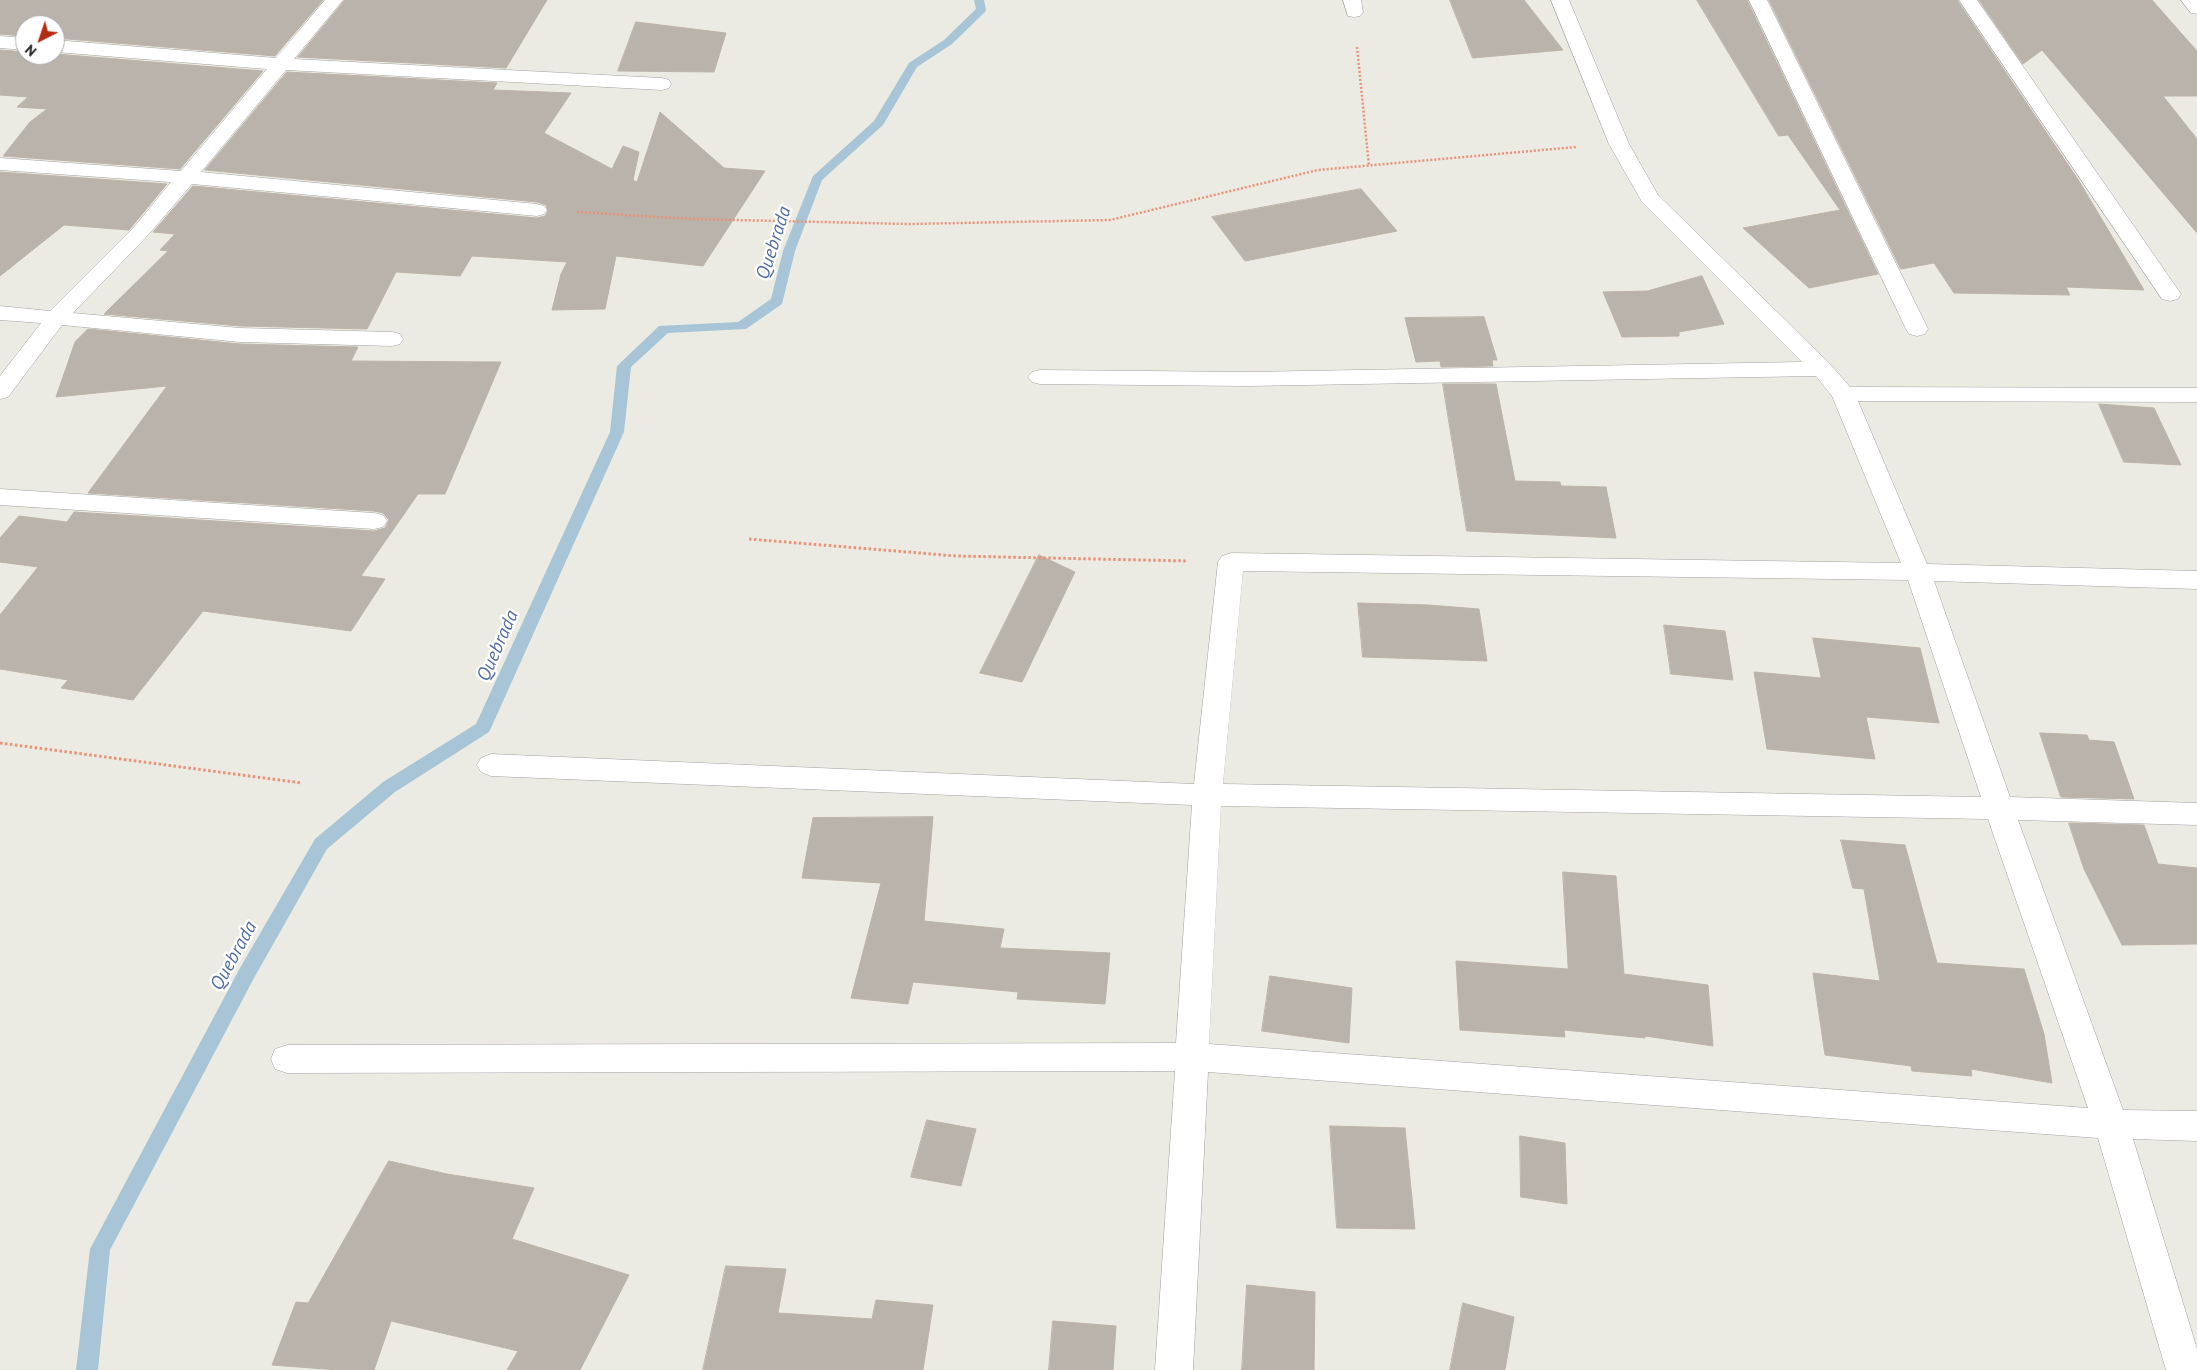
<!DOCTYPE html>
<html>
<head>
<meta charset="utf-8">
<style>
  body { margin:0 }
  #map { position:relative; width:2197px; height:1370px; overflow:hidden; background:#ecebe3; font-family:"PT Sans",sans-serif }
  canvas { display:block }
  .north { position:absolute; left:15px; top:15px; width:50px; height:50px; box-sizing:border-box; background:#fff; border:1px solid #a4a4a4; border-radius:50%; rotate:221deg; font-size:14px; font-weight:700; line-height:20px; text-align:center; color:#1c1c1c }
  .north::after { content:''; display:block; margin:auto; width:18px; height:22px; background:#b52a13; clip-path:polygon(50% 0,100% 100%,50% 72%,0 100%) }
</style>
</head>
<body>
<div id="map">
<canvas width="2197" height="1370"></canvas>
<div class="north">N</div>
</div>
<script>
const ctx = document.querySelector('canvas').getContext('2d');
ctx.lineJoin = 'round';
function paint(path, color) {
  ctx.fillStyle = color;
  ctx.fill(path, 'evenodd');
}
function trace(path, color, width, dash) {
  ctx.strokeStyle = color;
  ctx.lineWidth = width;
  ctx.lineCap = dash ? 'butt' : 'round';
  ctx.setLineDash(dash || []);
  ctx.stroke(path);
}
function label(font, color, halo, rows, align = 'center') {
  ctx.font = font + ' "PT Sans",sans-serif';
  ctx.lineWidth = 4.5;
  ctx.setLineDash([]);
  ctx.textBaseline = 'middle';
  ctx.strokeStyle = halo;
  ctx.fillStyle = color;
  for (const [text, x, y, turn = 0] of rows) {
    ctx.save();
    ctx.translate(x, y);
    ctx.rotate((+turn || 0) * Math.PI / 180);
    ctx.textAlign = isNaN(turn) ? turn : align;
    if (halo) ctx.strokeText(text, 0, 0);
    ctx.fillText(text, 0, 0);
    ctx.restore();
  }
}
const stream = new Path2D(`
  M974,0H984L986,10L985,12L952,44L917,67L883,125L822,180L795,251L782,304L746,329L668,333L631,367L624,432L491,728L489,732L395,792L327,849L254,978L110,1250L98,1370H76L90,1249L240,968L315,839L383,782L476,724L610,432L617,366L659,326L738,322L771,299L783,251L813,176L874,121L909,63L944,40L976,9Z`);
const building = new Path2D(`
  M0,0H323L275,56L55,38V25H25V36L0,34Z
  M345,0H547L506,68L298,57Z
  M1450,0H1524L1563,50L1473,58Z
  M1697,0H1747L1878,274L1809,288L1743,228L1840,210L1788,135L1779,136Z
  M1769,0H1957L2079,181L2144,290L2066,287L2070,295L1954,293L1934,263L1901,269Z
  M1979,0H2152L2197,51V96H2163L2197,139V233L2042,50L2023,64Z
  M636,22L726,33L714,72L618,71Z
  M0,50L25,52V55L55,54L263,71L180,169L3,156L30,122L47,109L17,107L28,97L0,95Z
  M287,72L497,83L493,90L571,93L544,133L612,169L623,146L639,152L633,180L637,182L660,112L724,168L765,171L703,266L616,256L605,309L552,310L561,274L567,262L472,256L460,276L396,272L367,329L240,326L104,314L168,251L160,250L175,234L153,232L193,186L537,218L545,216L548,211L546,205L537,202L205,170Z
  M0,172L167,184L129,230L64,225L0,276Z
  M1361,189L1397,231L1245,261L1212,217Z
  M1702,276L1724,324L1679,332V336L1622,337L1603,292L1647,291Z
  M1484,317L1497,360H1492L1493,366L1441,367L1440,361L1416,362L1405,318Z
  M88,329L240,344L358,347L351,361L501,362L445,494H418L361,576L385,579L351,631L203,611L133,700L61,688L68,680L0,669V615L38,567L0,562V538L19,516L67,522L74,512L374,531L385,528L389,520L383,513L374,511L88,493L167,386L56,397L75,342Z
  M1443,384H1496L1515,481L1560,482L1561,486L1606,487L1616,538L1467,531Z
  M2099,404L2154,408L2181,465L2124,462Z
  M1039,555L1075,572L1022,682L980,673Z
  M1358,603L1429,605L1479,609L1487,661L1363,657Z
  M1664,625L1725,631L1733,680L1671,674Z
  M1813,638L1920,648L1939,723L1866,717L1875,759L1767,749L1754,672L1821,678Z
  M2040,733L2087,735L2089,740L2114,742L2134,799L2061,797Z
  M933,817L924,921L1004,929L1000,948L1110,953L1105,1004L1017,999L1018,992L913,982L908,1004L851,998L881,883L802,878L813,818Z
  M2069,823L2144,825L2158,864L2197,868V944L2122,945L2084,869Z
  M1841,840L1905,845L1937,963L2024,969L2044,1034L2052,1083L1971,1069L1972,1076L1912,1071L1911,1066L1825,1055L1813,973L1880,981L1864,889L1853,888Z
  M1563,872L1616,876L1624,974L1708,985L1713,1046L1645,1036V1038L1564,1030L1565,1037L1460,1030L1456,961L1568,969Z
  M1270,976L1352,988L1349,1043L1262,1031Z
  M927,1120L976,1129L961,1186L911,1177Z
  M1330,1126L1405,1128L1415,1229L1337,1228Z
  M1520,1136L1565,1143L1567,1204L1521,1197Z
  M389,1161L447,1174L534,1188L512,1239L629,1275L580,1370H507L518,1351L391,1321L374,1370H338L272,1365L296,1302L308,1303Z
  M726,1266L786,1269L778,1313L872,1319L876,1300L933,1305L923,1370H703Z
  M1247,1285L1315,1292L1314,1370H1242Z
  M1463,1303L1514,1317L1505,1370H1450Z
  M1053,1321L1116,1326L1113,1370H1049Z`);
const pathFar1 = new Path2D(`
  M1357,47L1369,166
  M577,212L691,219L909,224L1110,220L1318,170L1576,147`);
const path = new Path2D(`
  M749,539L956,556L1188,561
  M0,743L302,783`);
const street = new Path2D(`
  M325,0H343L294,59L662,78L669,80L671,84L669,88L662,90L286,70L201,172L537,204L544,206L547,210L544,214L537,216L192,184L149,234L73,313L240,328L392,332L400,334L403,339L400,344L392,346L240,342L62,325L8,397L0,399V376L41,323L0,320V306L50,311L135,226L171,182L0,170V158L181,171L267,69L55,52V40L276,58Z
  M1343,0H1361L1363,12L1360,16L1354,17L1348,16Z
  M1551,0H1569L1629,144L1658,195L1830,364L1850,387L2197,388V402L1858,401L1927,564L2197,571V589L1934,581L2010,797L2197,803V825L2018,820L2123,1110L2197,1111V1141L2133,1139L2197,1349V1370H2166L2098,1138L1208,1072L1193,1370H1155L1175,1071L287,1073L275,1069L271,1059L275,1049L287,1045L1176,1043L1192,805L491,776L481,772L477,765L481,758L491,754L1194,784L1218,562L1222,556L1231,553L1901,563L1832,396L1816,376L1248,386L1040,384L1032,382L1028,377L1032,372L1040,370L1248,372L1802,362L1642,202L1609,144ZM1243,571L1908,580L1981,797L1223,784ZM1221,806L1988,819L2088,1108L1209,1044Z
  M1749,0H1767L1928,329L1925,334L1917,336L1909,334L1906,329Z
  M1959,0H1977L2181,294L2178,299L2170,301L2162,299Z
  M2181,0H2197V14L2191,13Z
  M0,36L25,38V50L0,48Z
  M0,489L374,513L383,515L387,521L383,527L374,529L0,505Z`);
const waterNames = [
  ["Quebrada",774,243,-72],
  ["Quebrada",498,646,-66],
  ["Quebrada",234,956,-61]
];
paint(stream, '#a7c5d6');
paint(building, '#b9b3ac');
trace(building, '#bdb3a7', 1);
trace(street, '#a0a0a0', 1);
trace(pathFar1, '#eb9275', 2.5, [2, 2]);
trace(path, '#eb9275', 3, [2.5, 2.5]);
paint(street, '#fff');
label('italic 19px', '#536fa2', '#fff', waterNames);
</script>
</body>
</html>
